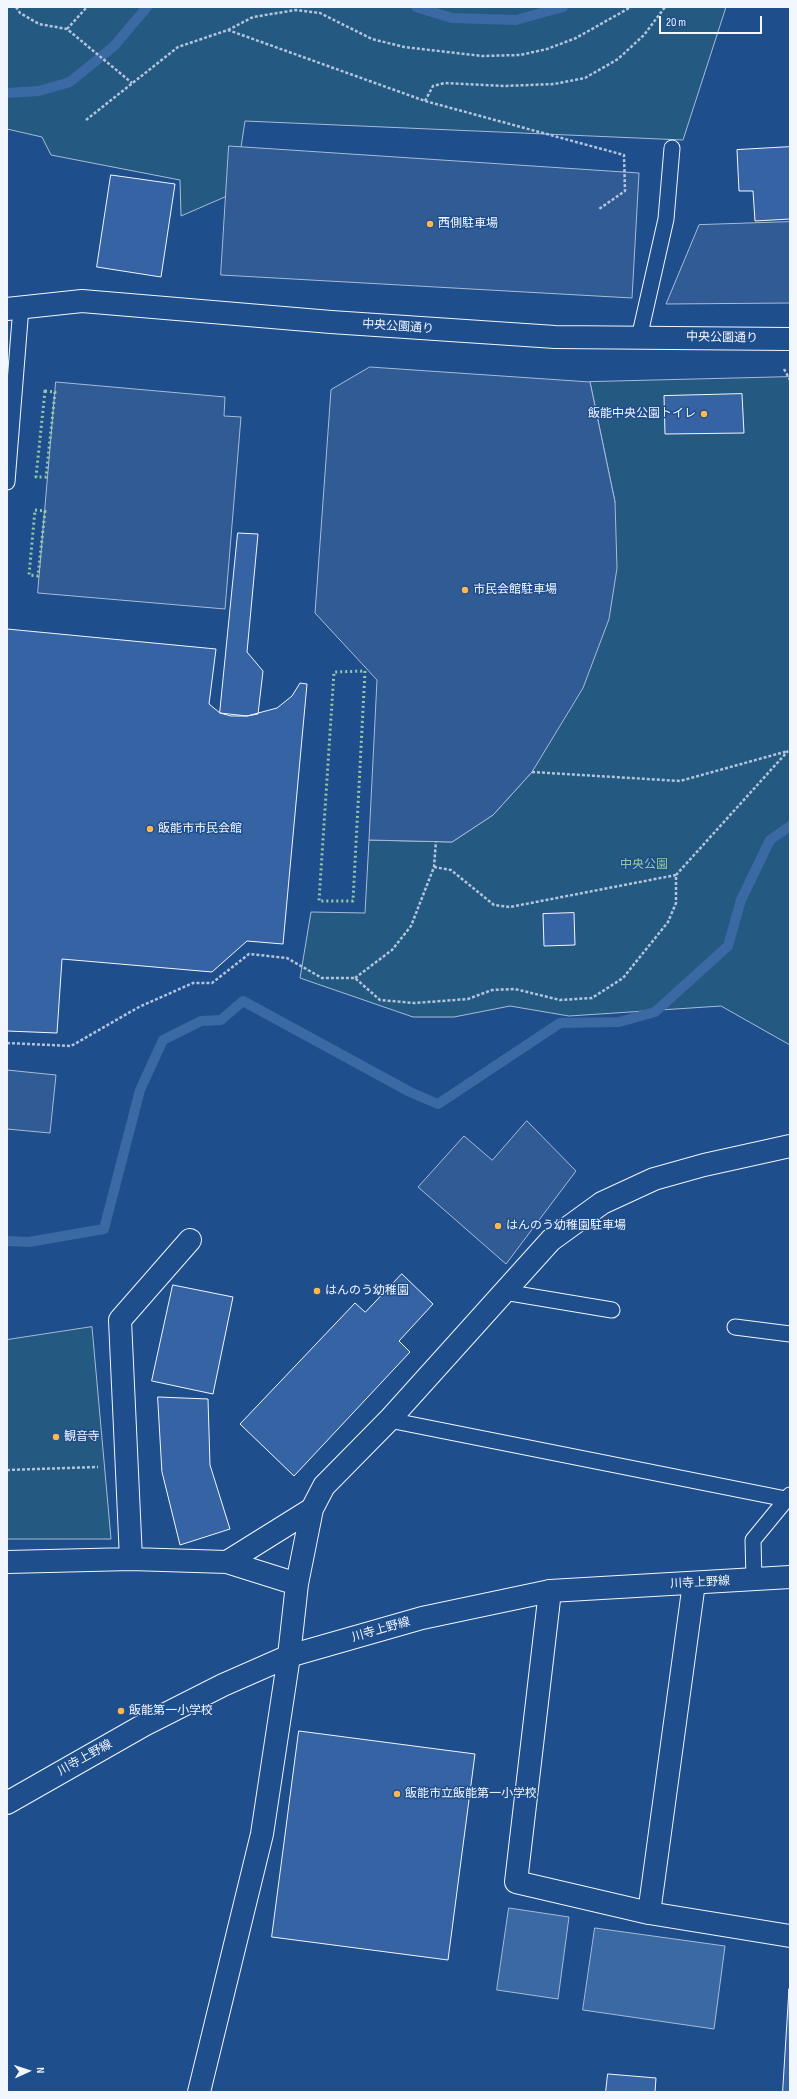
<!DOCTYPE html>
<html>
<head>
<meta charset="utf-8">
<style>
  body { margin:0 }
  #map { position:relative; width:797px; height:2099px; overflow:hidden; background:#1f4e8c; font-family:"Sofia Sans Condensed",sans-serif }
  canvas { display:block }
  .frame { position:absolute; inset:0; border:8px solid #f2f6ff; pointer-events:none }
  .north { position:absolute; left:8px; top:2051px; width:40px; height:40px; -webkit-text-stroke:3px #1f4e8c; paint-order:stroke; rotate:87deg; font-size:11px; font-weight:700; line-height:16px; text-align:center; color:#f2f6ff }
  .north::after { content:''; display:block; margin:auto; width:14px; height:18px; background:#f2f6ff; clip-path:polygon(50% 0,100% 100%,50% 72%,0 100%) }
  .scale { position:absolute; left:659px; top:16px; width:103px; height:18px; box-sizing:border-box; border:2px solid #f2f6ff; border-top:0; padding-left:5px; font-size:12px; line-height:14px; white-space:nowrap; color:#f2f6ff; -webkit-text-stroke:3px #1f4e8c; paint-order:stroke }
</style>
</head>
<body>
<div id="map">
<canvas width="797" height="2099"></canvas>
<div class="frame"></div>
<div class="north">N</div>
<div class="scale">20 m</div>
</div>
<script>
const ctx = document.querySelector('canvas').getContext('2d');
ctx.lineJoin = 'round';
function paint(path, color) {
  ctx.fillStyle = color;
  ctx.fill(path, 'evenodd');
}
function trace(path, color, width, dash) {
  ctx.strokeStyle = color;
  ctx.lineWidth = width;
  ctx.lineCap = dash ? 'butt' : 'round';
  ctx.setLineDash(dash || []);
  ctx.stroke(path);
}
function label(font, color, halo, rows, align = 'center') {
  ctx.font = font + ' "Sofia Sans Condensed","Noto Sans JP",sans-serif';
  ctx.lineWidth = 3;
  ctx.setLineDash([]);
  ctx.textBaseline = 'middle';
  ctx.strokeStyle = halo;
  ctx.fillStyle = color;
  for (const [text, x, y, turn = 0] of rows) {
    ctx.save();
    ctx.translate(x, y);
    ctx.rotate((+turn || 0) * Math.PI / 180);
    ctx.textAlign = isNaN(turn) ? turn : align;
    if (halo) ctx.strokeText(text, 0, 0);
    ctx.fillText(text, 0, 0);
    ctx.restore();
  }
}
const green = new Path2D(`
  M7,7H726L683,140L245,121L234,193L181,216L180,180L51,155L42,137L7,129Z
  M790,377V1045L721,1006L569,1016L510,1006L454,1017H413L300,978L311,912L365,913L369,840L452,842L493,815L532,772L615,502L590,382Z
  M92,1327L111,1539H7V1340Z`);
const parking = new Path2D(`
  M229,146L639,173L632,298L221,275Z
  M790,222V303L666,304L699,225Z
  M370,367L590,382L615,502L617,568L609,619L583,688L532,772L493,815L452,842L369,840L377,680L315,613L331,390Z
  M56,382L225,397L224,416L241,417L225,609L38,593Z
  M7,1070L56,1075L50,1133L7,1129Z
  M527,1121L576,1171L506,1264L418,1187L464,1136L492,1160Z`);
const water = new Path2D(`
  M509,1908L569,1917L558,1999L497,1990Z
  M595,1928L725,1946L714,2029L583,2010Z`);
const stream = new Path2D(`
  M416,7L452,18L516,20L563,7
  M7,93L39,91L70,82L114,46L147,7
  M7,1241L29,1242L104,1229L140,1090L163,1040L201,1021L221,1020L243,1001L410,1092L438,1104L560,1023L619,1022L655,1012L728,946L741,900L770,840L790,826`);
const building = new Path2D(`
  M790,147V219L755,221L753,191H739L737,150Z
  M111,175L175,184L161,277L97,267Z
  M742,394L744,433L665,434L664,396Z
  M238,533L258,534L247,652L263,671L258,714L247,716L220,713Z
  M7,629L216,649L209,704L220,713L231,716H247L277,708L292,696L300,683L307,684L283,944L247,941L212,972L62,959L57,1033L7,1031Z
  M574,913L575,945L544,946L543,914Z
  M402,1274L433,1304L399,1341L410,1352L294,1476L240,1424L355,1303L365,1312Z
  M173,1285L233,1297L213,1394L152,1381Z
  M158,1397L208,1399L210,1465L230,1529L180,1545L162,1472Z
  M299,1731L475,1754L448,1960L272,1937Z
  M789,1989L790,2092H783Z
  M608,2074L656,2078L655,2092H606Z`);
const path = new Path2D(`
  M16,7L20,13L39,24L67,29L132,83
  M67,29L87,7
  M228,30L253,17L296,10L320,13L372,39L404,47L482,56L520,55L547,49L576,38L631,7
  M425,101L433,86L445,83L504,86L554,84L585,78L618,59L644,35L665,7
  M86,120L178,47L228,30L425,101L624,155L625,191L599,209
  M784,369L790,380
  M532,772L680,781L788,751
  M434,867L451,870L494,905L510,907L676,875
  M355,978L392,950L411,926L434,867L436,841
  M7,1043L71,1046L139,1007L193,983H212L249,954L287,958L322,978H355L380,1000L414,1003L468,999L492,990L515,989L560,1000L592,998L623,978L668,922L676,903V875L788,751
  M7,1470L98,1467`);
const service = new Path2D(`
  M639,338L666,219L672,148
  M7,482L21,307
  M504,1292L612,1310
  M735,1327L790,1334
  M389,1420L786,1499
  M754,1579L753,1540L790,1495`);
const minor = new Path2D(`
  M131,1559L120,1320L190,1240
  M7,1562L131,1559L227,1562L297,1584
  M227,1562L312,1509
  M550,1591L516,1882L649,1913L790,1936
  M649,1913L694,1583
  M199,2092L262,1834L289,1656L297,1584L312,1509L324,1486L389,1420L551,1240L602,1203L654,1179L704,1165L790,1146`);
const tertiary = new Path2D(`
  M7,309L82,301L331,322L555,337L790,339
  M7,1803L144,1725L223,1685L289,1656L422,1618L550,1591L790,1577`);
const hedge = new Path2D(`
  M45,391L55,392L46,477H36Z
  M35,510L45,511L38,576L29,575Z
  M365,671L353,901H319L334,672Z`);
const markers = [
  [430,224,4,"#ffb74d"],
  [704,414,4,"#ffb74d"],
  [465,590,4,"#ffb74d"],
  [150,829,4,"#ffb74d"],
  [498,1226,4,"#ffb74d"],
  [317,1291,4,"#ffb74d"],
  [56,1437,4,"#ffb74d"],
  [121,1711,4,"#ffb74d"],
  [397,1794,4,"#ffb74d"]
];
const poiNames = [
  ["西側駐車場",438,224],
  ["飯能中央公園トイレ",696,414,"right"],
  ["市民会館駐車場",473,590],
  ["飯能市市民会館",158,829],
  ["はんのう幼稚園駐車場",506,1226],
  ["はんのう幼稚園",325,1291],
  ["観音寺",64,1437],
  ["飯能第一小学校",129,1711],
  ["飯能市立飯能第一小学校",405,1794]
];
const streetNames = [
  ["中央公園通り",398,327,4],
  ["中央公園通り",722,338,1],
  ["川寺上野線",700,1583,-3],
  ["川寺上野線",381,1630,-16],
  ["川寺上野線",85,1758,-29]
];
const parkNames = [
  ["中央公園",644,865]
];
paint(green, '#245a82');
trace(green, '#a8bbd7', 1);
paint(parking, '#305b95');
trace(parking, '#a8bbd7', 1);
paint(water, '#3b69a3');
trace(water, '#a8bbd7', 1);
trace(stream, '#3b69a3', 10);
paint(building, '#3563a3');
trace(building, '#f2f6ff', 1);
trace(service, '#f2f6ff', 17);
trace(minor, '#f2f6ff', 24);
trace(tertiary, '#f2f6ff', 24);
trace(path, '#b3c4dc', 2.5, [3, 2]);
trace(service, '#1f4e8c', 15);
trace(minor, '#1f4e8c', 22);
trace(tertiary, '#1f4e8c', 22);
trace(hedge, '#97c8a6', 3, [2, 3]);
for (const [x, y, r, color] of markers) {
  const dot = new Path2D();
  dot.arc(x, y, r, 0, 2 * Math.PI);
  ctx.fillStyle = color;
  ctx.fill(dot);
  trace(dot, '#1f4e8c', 1.5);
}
label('12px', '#f2f6ff', '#1f4e8c', poiNames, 'left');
label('12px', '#f2f6ff', '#1f4e8c', streetNames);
label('12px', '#97c8a6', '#1f4e8c', parkNames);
</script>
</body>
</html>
